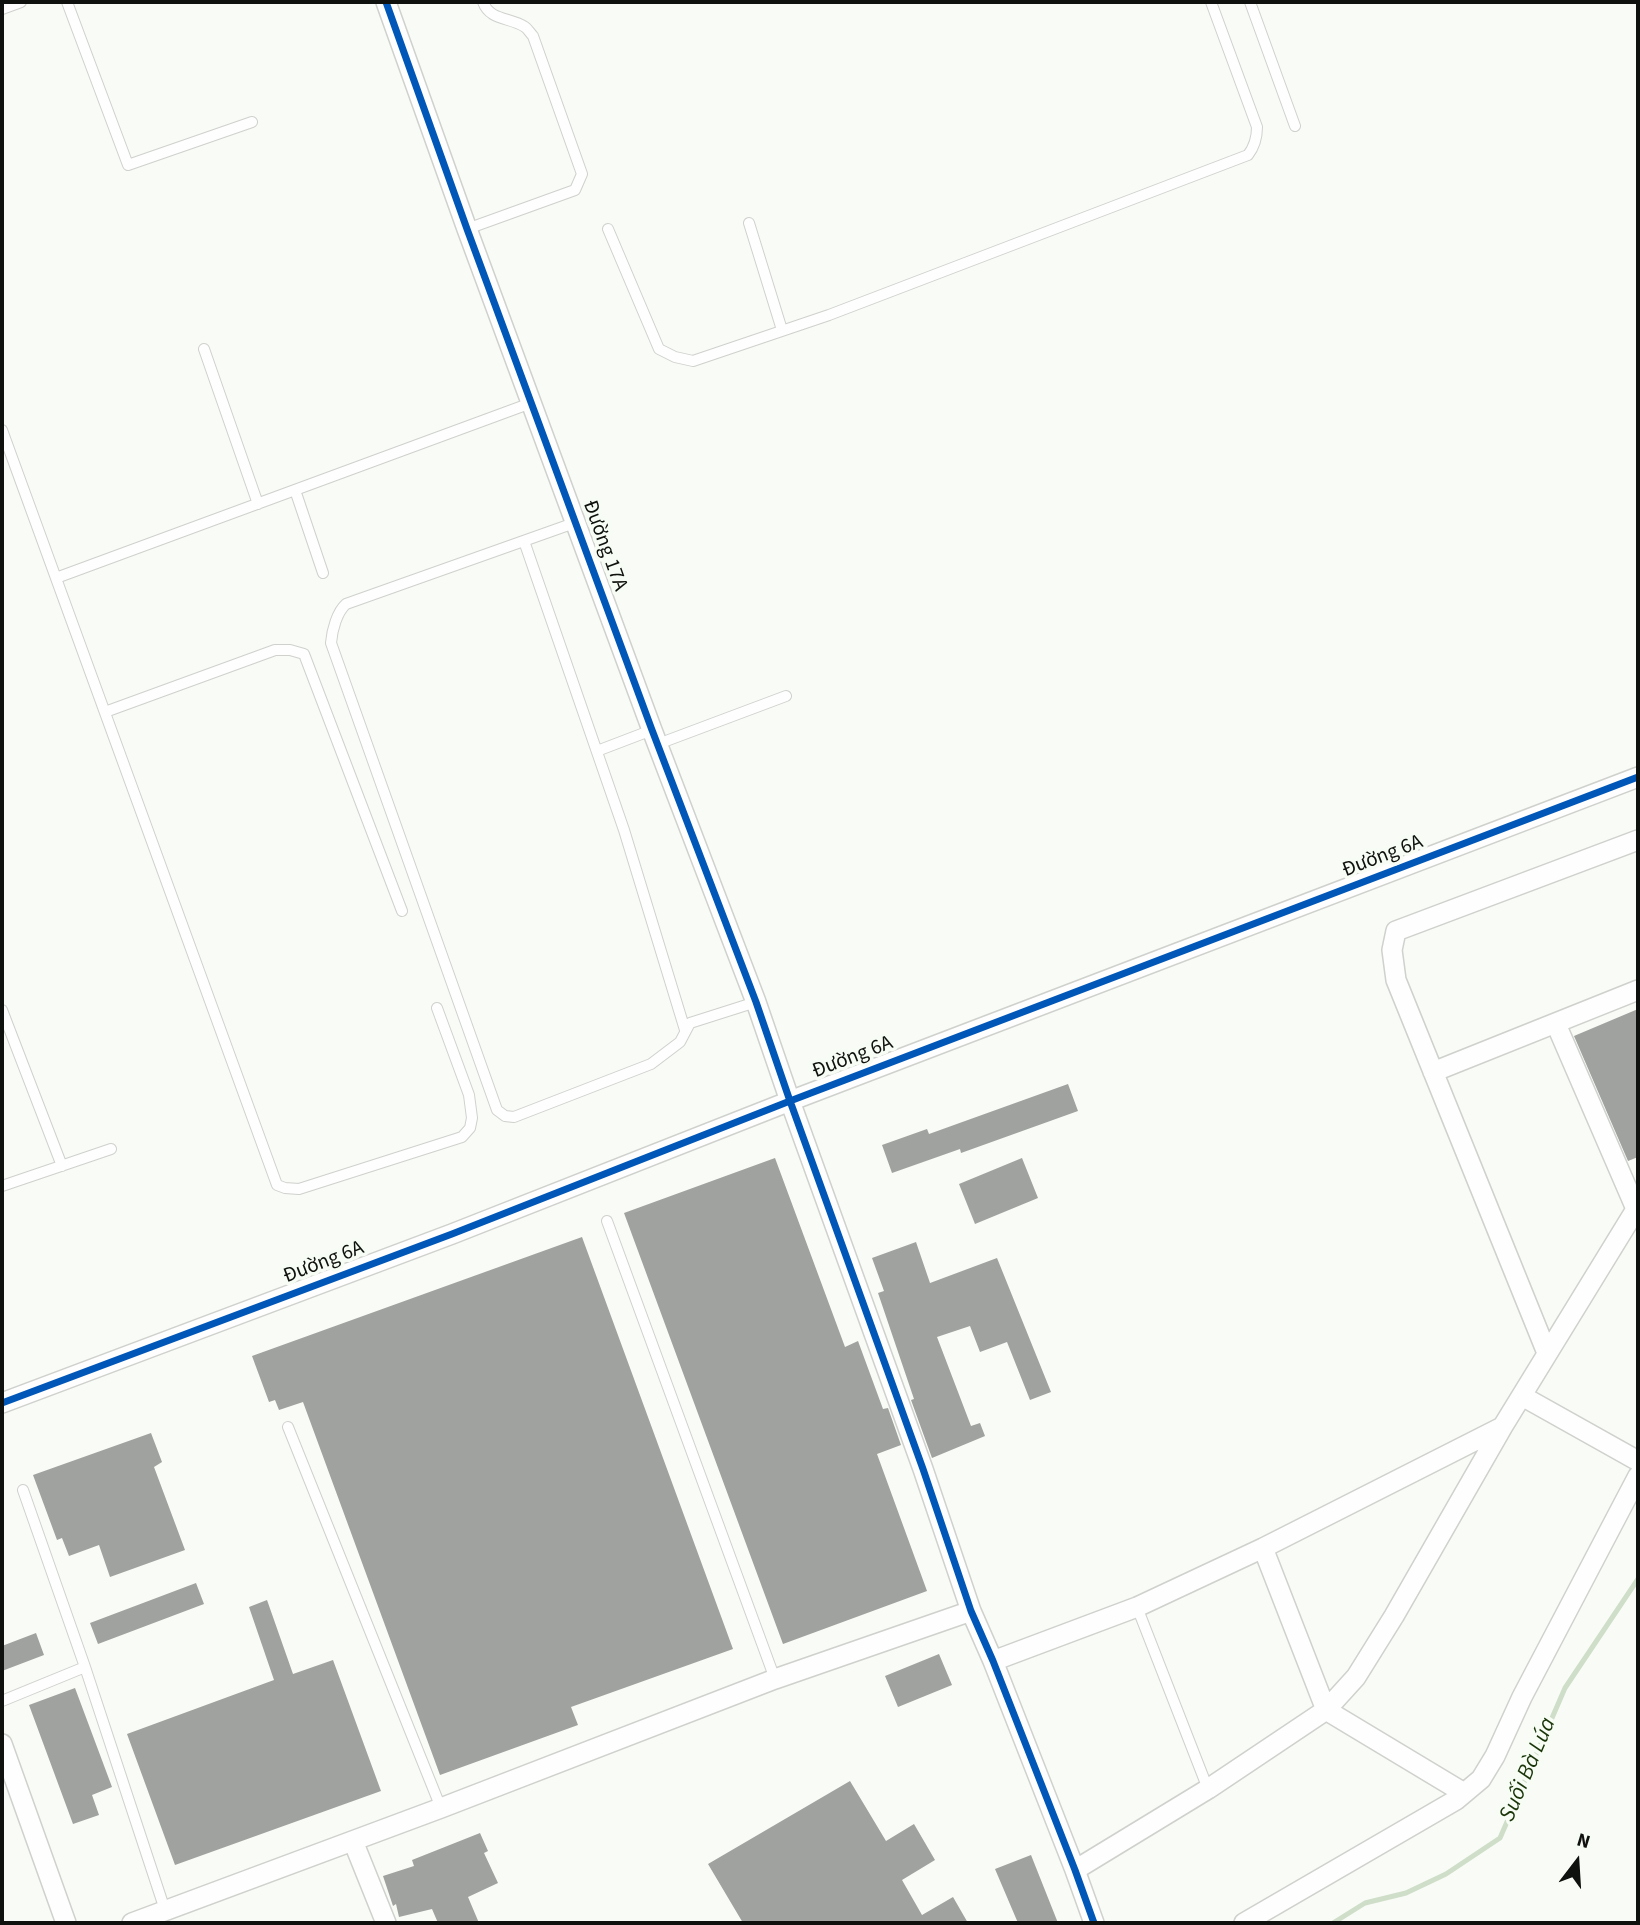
<!DOCTYPE html>
<html>
<head>
<meta charset="utf-8">
<style>
  body { margin:0 }
  #map { position:relative; width:1640px; height:1925px; overflow:hidden; background:#f8fbf6; font-family:"Source Sans 3",sans-serif }
  canvas { display:block }
  .frame { position:absolute; inset:0; border:4px solid #0f110e; pointer-events:none }
  .north { position:absolute; left:1542px; top:1827px; width:70px; height:70px; -webkit-text-stroke:5px #f7fdf4; paint-order:stroke; rotate:17deg; font-size:19px; font-weight:700; line-height:28px; text-align:center; color:#0f110e }
  .north::after { content:''; display:block; margin:auto; width:24px; height:32px; background:#0f110e; clip-path:polygon(50% 0,100% 100%,50% 72%,0 100%) }
</style>
</head>
<body>
<div id="map">
<canvas width="1640" height="1925"></canvas>
<div class="frame"></div>
<div class="north">N</div>
</div>
<script>
const ctx = document.querySelector('canvas').getContext('2d');
ctx.lineJoin = 'round';
function trace(path, color, width, dash) {
  ctx.strokeStyle = color;
  ctx.lineWidth = width;
  ctx.lineCap = dash ? 'butt' : 'round';
  ctx.setLineDash(dash || []);
  ctx.stroke(path);
}
function paint(path, color) {
  ctx.fillStyle = color;
  ctx.fill(path, 'evenodd');
}
function label(font, color, halo, rows, align = 'center') {
  ctx.font = font + ' "Source Sans 3",sans-serif';
  ctx.lineWidth = 7;
  ctx.setLineDash([]);
  ctx.textBaseline = 'middle';
  ctx.strokeStyle = halo;
  ctx.fillStyle = color;
  for (const [text, x, y, turn = 0] of rows) {
    ctx.save();
    ctx.translate(x, y);
    ctx.rotate((+turn || 0) * Math.PI / 180);
    ctx.textAlign = isNaN(turn) ? turn : align;
    if (halo) ctx.strokeText(text, 0, 0);
    ctx.fillText(text, 0, 0);
    ctx.restore();
  }
}
const stream = new Path2D(`
  M1333,1923L1365,1903L1406,1893L1446,1874L1500,1838L1565,1688L1638,1579`);
const building = new Path2D(`
  M1638,1009V1157L1628,1161L1574,1036Z
  M1068,1084L1078,1111L961,1153L960,1149L892,1173L882,1145L927,1129L929,1134Z
  M775,1158L845,1347L858,1341L883,1409L888,1408L901,1445L877,1454L927,1591L783,1644L624,1213Z
  M1022,1158L1038,1198L975,1224L959,1184Z
  M582,1237L733,1649L571,1707L578,1725L440,1775L303,1402L279,1410L275,1400L269,1402L252,1356Z
  M916,1242L930,1283L997,1258L1051,1392L1030,1400L1007,1342L980,1352L970,1326L937,1337L971,1426L980,1423L985,1436L932,1458L911,1400L914,1399L878,1293L884,1291L872,1258Z
  M151,1433L162,1462L154,1467L185,1550L110,1577L99,1545L69,1556L62,1538L57,1540L33,1475Z
  M196,1583L204,1604L98,1644L90,1623Z
  M267,1600L293,1674L333,1660L381,1791L175,1865L127,1734L274,1680L249,1607Z
  M36,1633L44,1655L2,1671V1646Z
  M939,1654L952,1685L898,1707L885,1676Z
  M75,1688L112,1787L92,1795L99,1815L73,1824L29,1705Z
  M850,1781L886,1841L914,1824L935,1860L902,1880L922,1915L953,1897L968,1923H743L708,1864Z
  M480,1833L488,1851L484,1853L498,1883L468,1897L479,1923H438L432,1909L399,1917L396,1904L393,1906L383,1876L414,1866L412,1860Z
  M1031,1855L1058,1923H1018L995,1869Z`);
const lane = new Path2D(`
  M67,2L128,165L252,122
  M1250,2L1295,126
  M2,9L21,2
  M749,223L782,330
  M467,229L575,190L582,174L533,36C530,33 528,29 525,27C510,17 490,21 483,2
  M608,229L659,349L675,357L693,361L829,315L1248,155C1255,146 1257,137 1257,127L1211,2
  M204,349L258,504
  M2,430L277,1185L285,1188L299,1189L462,1137L470,1128L472,1118L469,1095L437,1008
  M295,490L323,573
  M577,522L346,604C337,612 332,630 331,643L497,1110L505,1116L514,1117L651,1064L680,1042L690,1023L756,1002
  M524,541L624,830L685,1030
  M56,578L531,403
  M105,712L275,650H290L304,654L402,911
  M658,744L786,696
  M597,751L652,730
  M2,1010L62,1166
  M2,1186L111,1149
  M607,1221L775,1679
  M288,1427L441,1808
  M23,1490L85,1667L165,1910
  M1137,1607L1208,1789
  M2,1701L85,1667`);
const street = new Path2D(`
  M386,2L467,229L652,730L756,1002L790,1101L923,1469L971,1611L993,1661L1075,1870L1094,1923
  M1556,1024L1636,1209
  M1433,1072L1638,990
  M1547,1353L1396,980L1392,950L1396,931L1638,840
  M1522,1396L1638,1461
  M2,1403L452,1234L790,1101L1638,777
  M1263,1548L1326,1710L1464,1793
  M993,1661L1137,1607L1263,1548L1502,1427
  M2,1744L66,1923
  M353,1841L386,1923
  M1075,1870L1208,1789L1326,1710L1356,1677L1394,1616L1503,1426L1638,1206
  M132,1923L441,1808L775,1679L971,1611
  M1244,1923L1456,1800L1481,1779L1495,1756L1522,1697L1638,1476`);
const cycleway = new Path2D(`
  M386,2L467,229L652,730L756,1002L790,1101L923,1469L971,1611L993,1661L1075,1870L1094,1923
  M2,1403L452,1234L790,1101L1638,777`);
const streetNames = [
  ["Đường 17A",604,546,70],
  ["Đường 6A",1383,857,-21],
  ["Đường 6A",853,1058,-21],
  ["Đường 6A",324,1263,-21]
];
const waterNames = [
  ["Suối Bà Lúa",1529,1770,-67]
];
trace(stream, '#cfdec8', 5);
paint(building, '#9fa29e');
trace(lane, '#cfd1cd', 12);
trace(street, '#cfd1cd', 22);
trace(lane, '#fefefe', 10);
trace(street, '#fefefe', 19);
trace(cycleway, '#0057b8', 7);
label('21px', '#0f110e', '#f7fdf4', streetNames);
label('italic 23px', '#1a3509', '#f7fdf4', waterNames);
</script>
</body>
</html>
